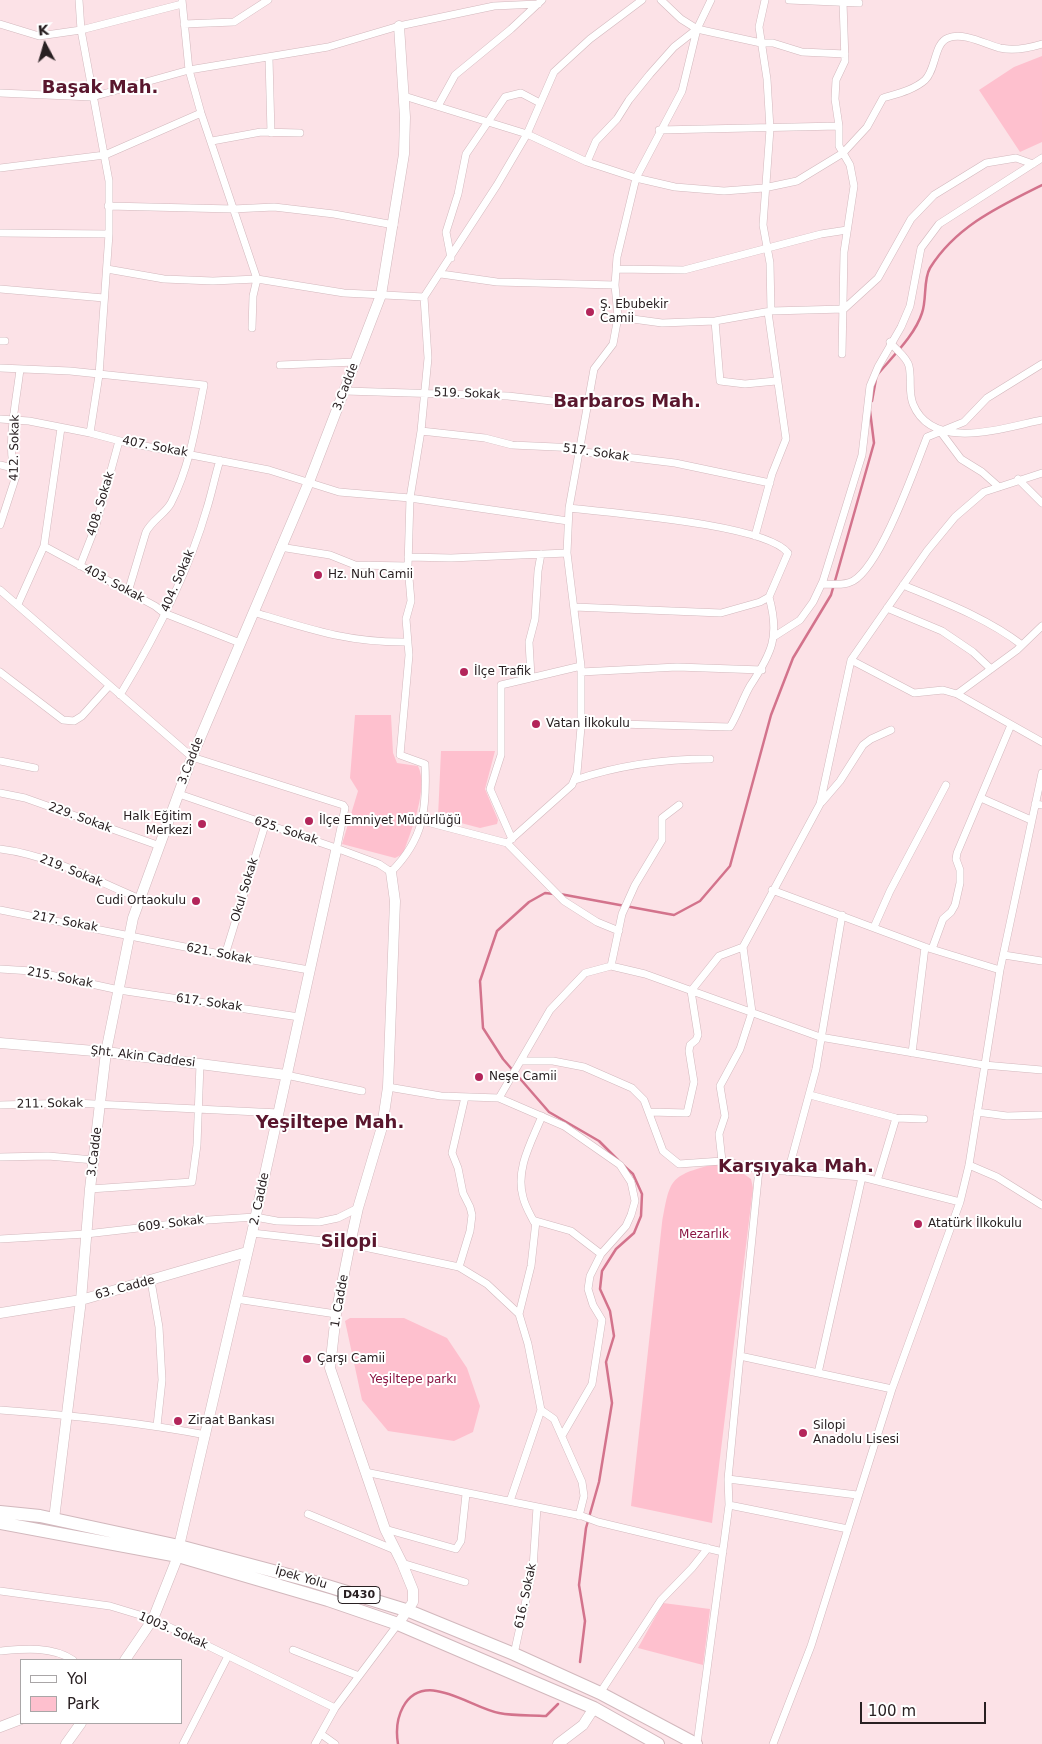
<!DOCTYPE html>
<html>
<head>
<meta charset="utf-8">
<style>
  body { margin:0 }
  #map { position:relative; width:1042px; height:1744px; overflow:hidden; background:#fce2e7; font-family:"DejaVu Sans",sans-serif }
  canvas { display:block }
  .legend { position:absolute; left:20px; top:1659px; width:162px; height:65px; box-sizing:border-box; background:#fff; border:1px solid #a9a6a7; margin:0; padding:6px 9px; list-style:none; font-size:15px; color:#292022 }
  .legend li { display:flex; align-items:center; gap:10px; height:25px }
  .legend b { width:25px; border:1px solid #a9a6a7 }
  .north { position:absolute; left:20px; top:20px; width:50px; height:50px; -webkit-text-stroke:4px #fff; paint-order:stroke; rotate:354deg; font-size:14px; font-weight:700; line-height:20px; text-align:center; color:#292022 }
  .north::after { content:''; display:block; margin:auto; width:18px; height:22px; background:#292022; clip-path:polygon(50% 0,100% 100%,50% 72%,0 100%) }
  .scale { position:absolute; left:860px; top:1702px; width:126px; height:22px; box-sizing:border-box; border:2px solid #292022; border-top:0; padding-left:6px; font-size:15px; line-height:18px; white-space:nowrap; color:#292022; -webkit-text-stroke:4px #fff; paint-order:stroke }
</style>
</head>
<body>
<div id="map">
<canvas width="1042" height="1744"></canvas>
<ul class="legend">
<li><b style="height:6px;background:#fff"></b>Yol</li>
<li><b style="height:14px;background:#fec0ce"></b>Park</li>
</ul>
<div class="north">K</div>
<div class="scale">100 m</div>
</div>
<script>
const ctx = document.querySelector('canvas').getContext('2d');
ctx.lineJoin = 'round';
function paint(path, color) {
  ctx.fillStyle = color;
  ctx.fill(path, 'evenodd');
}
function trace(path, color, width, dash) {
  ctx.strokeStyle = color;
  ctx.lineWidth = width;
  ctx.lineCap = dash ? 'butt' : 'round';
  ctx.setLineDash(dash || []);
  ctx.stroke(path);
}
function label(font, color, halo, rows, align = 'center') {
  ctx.font = font + ' "DejaVu Sans",sans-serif';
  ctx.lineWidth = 4;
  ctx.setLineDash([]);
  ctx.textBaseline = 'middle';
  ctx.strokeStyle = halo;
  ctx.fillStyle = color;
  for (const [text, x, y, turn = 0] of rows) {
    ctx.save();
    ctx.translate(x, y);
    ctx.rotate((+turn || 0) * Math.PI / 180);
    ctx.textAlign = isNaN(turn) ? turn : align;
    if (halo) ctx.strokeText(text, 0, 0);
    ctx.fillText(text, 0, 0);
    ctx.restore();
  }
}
const green = new Path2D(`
  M1042,56V142L1020,152L979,90L1014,67Z
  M355,715H391L393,753L397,763L418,766C429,788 411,831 403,854L395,858L342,844L358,791L350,778Z
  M441,751H495L485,789L498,820L497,824L480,828L438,817Z
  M714,1164L741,1172L751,1179L753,1188L712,1523L631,1506L662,1223C670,1179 669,1176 714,1164Z
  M350,1318H404L447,1338L467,1368L480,1406L473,1432L454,1441L388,1431L362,1400L345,1321Z
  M663,1603L710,1609L703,1665L638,1648Z`);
const stream = new Path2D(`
  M878,374C893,356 915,335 922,313C927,299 923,280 930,268C956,226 1000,206 1042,185
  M872,401L876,379
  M554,894L545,893L529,902L497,931L480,981L483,1028L503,1059L549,1112L599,1141L618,1160
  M560,894L674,915L700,901L730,866L771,715L793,658L831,595L874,443L870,411
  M580,1662L585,1621L579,1585L586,1528L599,1482L612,1403L606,1362L614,1336L610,1311L600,1289L602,1271L616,1249L634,1233L641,1216L642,1194L633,1174L623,1165
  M398,1744C396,1732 397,1718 403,1707C424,1669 469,1707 499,1713C514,1716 531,1715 546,1716L558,1704`);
const street = new Path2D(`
  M79,0L81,30L109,181V234L99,375L90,433
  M182,0L189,70L201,113L257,279L253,296L252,328
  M661,0L681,19L697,29L761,43H773L802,52L845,54
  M765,0L759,27L767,79L770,129L763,225L770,263L771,311
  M789,0L859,3
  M0,24L39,36L81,30L182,4
  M184,24L234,22L268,0
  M269,58L271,133
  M0,93L92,97L189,70L328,47L399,26L494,6L538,4
  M404,96L527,134L587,162L636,178L675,187L724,191L764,188L797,181L843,153L867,127L883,98C896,94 914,90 925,80C936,70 934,43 948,38C964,32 985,44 1000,48C1014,51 1029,48 1042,44
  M438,106L455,75L511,29L542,0
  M659,130L839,126
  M212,141L261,132L300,133
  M587,162L596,141L617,119L629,100L650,74L674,47L697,29
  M0,168L105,155L201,113
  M108,206L233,209L274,207L334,214L394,225
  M0,233L109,234
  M451,258L446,232L458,194L466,154L505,97L521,93L540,103
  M107,269L164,279L213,281L257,279L344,293L424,297
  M616,269L684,270L821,234L847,230
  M441,274L497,282L615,285L618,317L613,344L594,369L569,508L567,553L581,666V727L577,773L572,785L507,843
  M615,285L617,257L636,178L682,91L697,29L711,0
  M0,289L104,298
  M618,317L662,323L715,321L771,311L844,309L878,278L911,219L934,195L986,163L1016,158L1033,164
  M715,321L720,381L745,384L776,381
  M0,341H5
  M890,342C896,350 907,357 909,366C912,379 908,391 913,404C933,453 1005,427 1042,420
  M842,354L844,252L854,186L850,165L839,146V126L835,99L836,80L845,61L843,2
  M280,365L356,362
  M0,368L70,371L204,385C196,425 190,466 171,503C165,514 152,520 146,532L128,592
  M345,391L508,396L587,405
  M0,419L29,421L90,433L124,442L269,470L339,492L410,498L568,521
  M421,431L485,438L512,445L578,448L584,452L675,463L770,483
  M940,431L961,459L982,472L999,487
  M0,465L13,468
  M1018,479L1042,503
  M569,508C610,513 766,524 788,553L769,597L760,602L721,613L574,607
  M0,525L16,476C5,449 17,398 20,369
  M755,536L772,474L786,439L768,312
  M44,546L155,606L164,613L240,643
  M280,547L330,555L355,565L408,566
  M408,557L451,558L567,553
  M80,566L96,525L119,441
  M822,584C831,584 844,586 853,581C881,565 914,470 927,437L964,422L987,398L1042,364
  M903,585C944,602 987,618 1022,645
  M0,590L192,757L343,805L345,808L336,851
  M18,604L44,546L61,428
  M887,608L942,631L973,652L991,669
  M253,612C309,629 349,643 408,642
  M775,636L800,620L813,602L823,581L862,455L870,386L878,367L901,327L910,306L921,248L939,224L1042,158
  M851,660L914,693L943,690L957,694L1042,742
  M0,672L63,720L74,721L82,716L109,686
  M581,672L677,667L762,670
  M531,677L529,642L535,619L538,571L541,554
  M957,694L1017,650L1042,626
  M120,695C154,639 189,571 207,508C212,492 215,476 220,460
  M581,723L730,727C738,714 743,698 750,686C772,653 780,636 769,597
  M0,761L35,768
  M575,780C619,765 664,759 710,759
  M0,793L25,798L160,846
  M179,794L336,848L379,864L391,872C424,839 427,809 425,764L400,755L409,655L406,619L411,601L408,566L410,498L421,431L428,358L424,297L497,185L527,134L554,72L590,39L642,0
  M981,798L1031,820
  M822,802L840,781L863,745L871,739L891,730
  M1035,804L1042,805
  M423,821L507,843L564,901L597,922L619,931
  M512,839L490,789L501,755V685L581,666
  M0,849C49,855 95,880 140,899
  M772,890L925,947L1000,970
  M0,910L225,955L309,970
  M874,927L890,891L946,785
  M932,949L943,919L951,912L955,905L960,883V870L956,859L957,853L1011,725
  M225,955L265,825
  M1004,955L1042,961
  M611,966L622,914L635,885L662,840V818L679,805
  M0,969L32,971L119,990L299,1017
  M912,1053L925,947
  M521,1061H553L584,1067L632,1088L644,1100L663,1151L679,1164L722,1161L759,1169L862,1177L960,1202
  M286,1075L362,1091
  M388,1087L441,1096L499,1098L564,1126L620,1165L631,1182L635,1201L631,1215L626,1226L601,1254L590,1276L588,1289L593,1305L602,1320L592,1384L563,1434
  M810,1095L896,1118L924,1119
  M499,1098L550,1010L585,973L611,966L645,974L820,1037L984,1065L1042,1070
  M0,1105L74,1103L279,1113
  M650,1112L687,1113L694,1082L689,1051L690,1045L696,1040L698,1035L691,991L719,956L743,947L820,804L851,660L927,551L955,517L984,492L1042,473
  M977,1112L1007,1116L1042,1115
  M0,1157L48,1156L94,1160
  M722,1161L719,1134L725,1116L720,1086L740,1049L752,1012L743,947
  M969,1165L997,1177L1042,1205
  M788,1172L816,1069L842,915
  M877,1181L896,1118
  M90,1189L192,1182L197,1145L200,1064
  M534,1222C530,1214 525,1206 523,1197C515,1169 532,1141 542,1116
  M252,1233L350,1244L459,1267L487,1284L519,1314L528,1344L541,1410L510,1501
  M0,1239L86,1234L208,1220L255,1217L277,1221L319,1222L338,1218L358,1208
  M459,1267L470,1231L472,1215L470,1207L463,1193L458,1168L452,1153L465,1097
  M151,1281L159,1327L162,1380L157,1426
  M236,1299L336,1314
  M519,1314L531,1266L536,1221L571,1231L601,1254
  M740,1356L759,1169
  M818,1373L862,1177
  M0,1410C69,1415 138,1422 206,1435
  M541,1410L554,1419L582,1482L584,1496L579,1516
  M365,1472L582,1516L598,1522L723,1552
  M728,1479L857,1495
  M729,1505L848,1529
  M308,1514L395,1550
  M385,1529L456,1549L461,1541L466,1494
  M402,1563L465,1582
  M0,1591L110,1606L153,1619L335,1708
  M293,1650L359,1676
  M0,1651C24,1649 51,1646 73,1660
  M514,1654L533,1568L537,1507
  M600,1693L661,1600L692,1568L708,1548
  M321,1734L335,1744
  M183,1744L228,1656
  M315,1744L335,1708L398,1624
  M697,1744L729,1505L728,1479L740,1356L892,1389
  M773,1744L811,1646L892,1389L960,1202L969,1165L1000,970L1042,773`);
const secondary = new Path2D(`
  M391,872L395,901L388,1087L382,1127L358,1208L350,1244L336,1314L330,1368L385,1529L402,1563L413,1590V1602L398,1624
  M0,1043L106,1052L286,1075
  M0,1313L81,1300L247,1252
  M54,1519L81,1300L90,1189L106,1052L133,918L192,757L309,482L381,295L404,154L405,117L399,26
  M179,1546L252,1233L336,851
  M125,1660L153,1619L178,1556
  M0,1727L21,1719
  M66,1744L81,1723
  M558,1744L583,1725L594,1708`);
const highway = new Path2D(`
  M0,1512L40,1516L179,1546L311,1581L409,1611L514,1654L600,1693L696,1744
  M0,1523L178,1556L328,1600L398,1624L594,1708L658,1744`);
const markers = [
  [590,312,5,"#b3255a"],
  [318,575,5,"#b3255a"],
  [464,672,5,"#b3255a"],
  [536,724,5,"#b3255a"],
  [309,821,5,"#b3255a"],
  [202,824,5,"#b3255a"],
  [196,901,5,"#b3255a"],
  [479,1077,5,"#b3255a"],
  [918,1224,5,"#b3255a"],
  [307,1359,5,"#b3255a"],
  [178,1421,5,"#b3255a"],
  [803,1433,5,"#b3255a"]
];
const shields = [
  [359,1595,42]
];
const shieldNames = [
  ["D430",359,1595]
];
const poiNames = [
  ["Ş. Ebubekir",600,305],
  ["Camii",600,319],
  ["Hz. Nuh Camii",328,575],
  ["İlçe Trafik",474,672],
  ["Vatan İlkokulu",546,724],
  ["Halk Eğitim",192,817,"right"],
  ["Merkezi",192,831,"right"],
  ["İlçe Emniyet Müdürlüğü",319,821],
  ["Cudi Ortaokulu",186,901,"right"],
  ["Neşe Camii",489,1077],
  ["Atatürk İlkokulu",928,1224],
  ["Çarşı Camii",317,1359],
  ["Ziraat Bankası",188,1421],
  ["Silopi",813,1426],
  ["Anadolu Lisesi",813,1440]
];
const streetNames = [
  ["3.Cadde",346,387,-69],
  ["519. Sokak",467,394,2],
  ["407. Sokak",155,447,11],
  ["412. Sokak",15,448,-89],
  ["517. Sokak",596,453,8],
  ["408. Sokak",101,504,-73],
  ["404. Sokak",178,581,-67],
  ["403. Sokak",114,584,28],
  ["3.Cadde",191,761,-69],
  ["229. Sokak",80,818,20],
  ["625. Sokak",286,831,18],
  ["219. Sokak",71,871,22],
  ["Okul Sokak",245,890,-73],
  ["217. Sokak",65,922,11],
  ["621. Sokak",219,954,11],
  ["215. Sokak",60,978,11],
  ["617. Sokak",209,1003,8],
  ["Şht. Akin Caddesi",143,1057,7],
  ["211. Sokak",50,1104,-1],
  ["3.Cadde",95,1152,-83],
  ["2. Cadde",260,1199,-78],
  ["609. Sokak",171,1224,-7],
  ["63. Cadde",125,1288,-15],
  ["1. Cadde",340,1301,-80],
  ["İpek Yolu",301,1578,16],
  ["616. Sokak",526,1596,-78],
  ["1003. Sokak",173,1631,24]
];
const parkNames = [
  ["Mezarlık",704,1235],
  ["Yeşiltepe parkı",413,1380]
];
const districtNames = [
  ["Başak Mah.",100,88],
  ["Barbaros Mah.",627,402],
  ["Yeşiltepe Mah.",330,1123],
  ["Karşıyaka Mah.",796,1167],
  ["Silopi",349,1242]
];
paint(green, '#fec0ce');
trace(stream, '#d3738c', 2.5);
trace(street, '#d2b8bd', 8);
trace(secondary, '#d2b8bd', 11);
trace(highway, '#d2b8bd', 14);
trace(street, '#fff', 7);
trace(secondary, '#fff', 10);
trace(highway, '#fff', 12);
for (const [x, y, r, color] of markers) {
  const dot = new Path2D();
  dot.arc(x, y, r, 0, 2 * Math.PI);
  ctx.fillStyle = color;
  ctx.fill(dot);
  trace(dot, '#fff', 2);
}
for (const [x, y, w] of shields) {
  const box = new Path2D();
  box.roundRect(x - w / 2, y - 8.5, w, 17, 4);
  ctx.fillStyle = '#fff';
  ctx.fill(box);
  trace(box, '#292022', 1);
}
label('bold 11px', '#292022', null, shieldNames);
label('12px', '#292022', '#fff', poiNames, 'left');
label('12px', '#292022', '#fff', streetNames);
label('12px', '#8a1442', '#fff', parkNames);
label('bold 18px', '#59162d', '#fff', districtNames);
</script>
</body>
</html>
